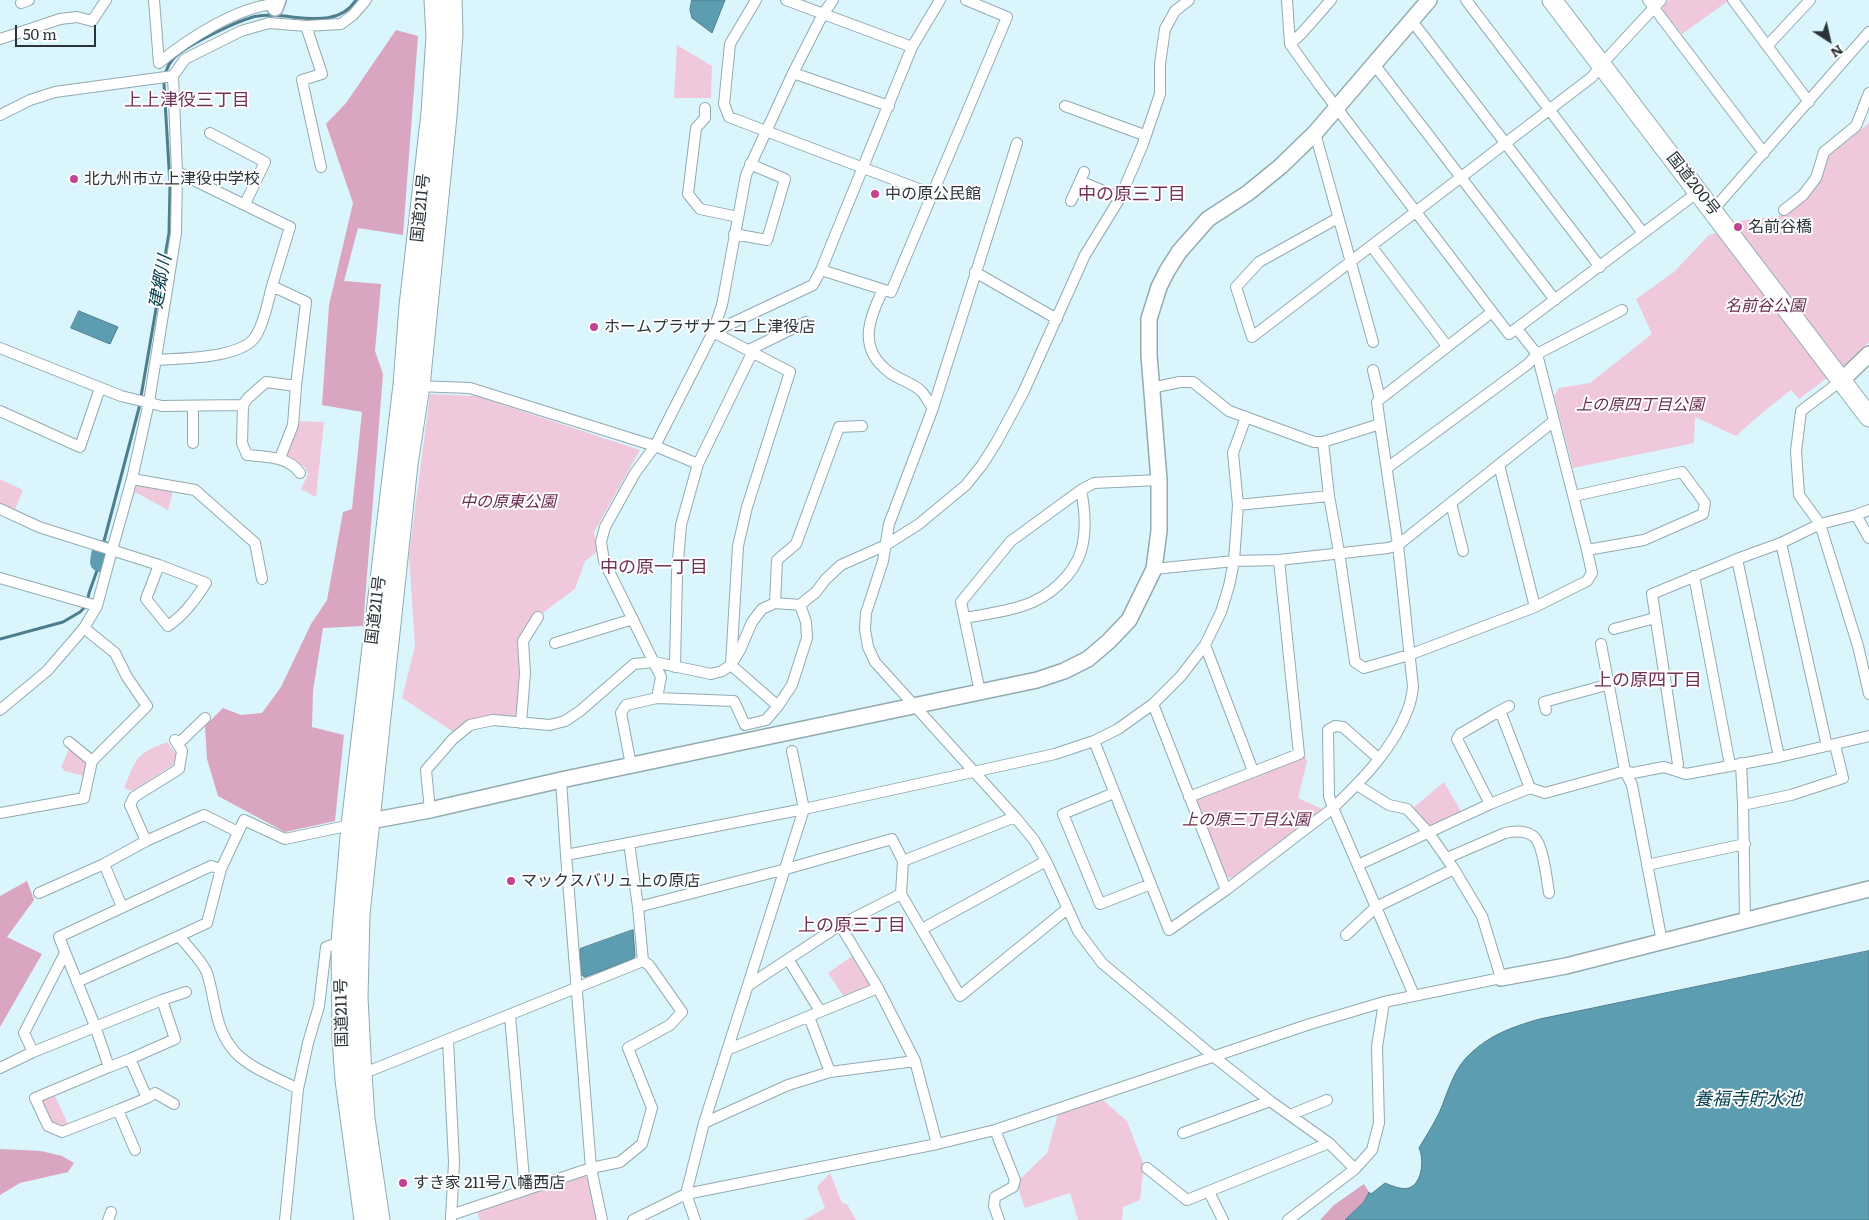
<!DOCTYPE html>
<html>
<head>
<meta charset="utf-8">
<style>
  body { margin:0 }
  #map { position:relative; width:1869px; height:1220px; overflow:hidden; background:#dbf5fd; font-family:Literata,serif }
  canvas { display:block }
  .north { position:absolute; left:1804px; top:15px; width:50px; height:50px; -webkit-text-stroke:4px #fdfdfd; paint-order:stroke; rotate:145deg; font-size:14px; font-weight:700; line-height:20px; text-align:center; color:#2b3539 }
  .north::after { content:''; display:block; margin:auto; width:18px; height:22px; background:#2b3539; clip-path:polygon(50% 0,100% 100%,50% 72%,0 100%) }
  .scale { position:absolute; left:15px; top:25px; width:81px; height:22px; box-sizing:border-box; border:2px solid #2b3539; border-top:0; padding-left:6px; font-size:15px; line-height:18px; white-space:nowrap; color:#2b3539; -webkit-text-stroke:4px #fdfdfd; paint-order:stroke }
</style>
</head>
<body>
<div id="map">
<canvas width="1869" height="1220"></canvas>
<div class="north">N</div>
<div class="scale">50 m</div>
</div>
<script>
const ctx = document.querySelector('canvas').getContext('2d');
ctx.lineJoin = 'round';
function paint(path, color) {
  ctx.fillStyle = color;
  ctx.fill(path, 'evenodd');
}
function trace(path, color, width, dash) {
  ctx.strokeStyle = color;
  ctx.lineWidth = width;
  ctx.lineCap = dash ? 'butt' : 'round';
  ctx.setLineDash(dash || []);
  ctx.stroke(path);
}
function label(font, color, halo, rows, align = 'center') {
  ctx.font = font + ' Literata,"Noto Sans JP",serif';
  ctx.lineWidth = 4;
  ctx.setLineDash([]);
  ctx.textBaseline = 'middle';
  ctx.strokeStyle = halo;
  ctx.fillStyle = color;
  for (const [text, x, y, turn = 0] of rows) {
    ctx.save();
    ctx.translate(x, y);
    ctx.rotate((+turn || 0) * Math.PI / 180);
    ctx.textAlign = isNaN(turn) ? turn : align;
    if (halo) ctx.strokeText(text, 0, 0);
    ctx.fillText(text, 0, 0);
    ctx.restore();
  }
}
const green = new Path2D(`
  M1669,0H1727L1728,1L1682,34L1663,10V6Z
  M677,45L712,66L711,98H674Z
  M1869,122V342L1851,360L1799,399L1791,390L1763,412L1736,436L1695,417L1694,443L1573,468L1554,396L1559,388L1590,383L1652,334L1636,299L1674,272L1708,236L1743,220L1777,217L1805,198L1827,157L1868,124Z
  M430,394L476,396L640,450L594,532L598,551L585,561L575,589L537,617L521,641L523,673L519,719L455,733L402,698L415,646L409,555Z
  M300,421L324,422L316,497L301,489L308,474L305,467L284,456L298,427Z
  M0,479L23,490L14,512L0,505Z
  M136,486L173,491L168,510L135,492Z
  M167,742L176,754L173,765L132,791L124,788C137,758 135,754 167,742Z
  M70,747L88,761L84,776L65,771L61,767Z
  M1305,755L1307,762L1298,798L1322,809L1232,878L1226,877L1196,799Z
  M1444,782L1462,813L1430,828L1413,808Z
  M852,956L870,985L844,997L828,973Z
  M54,1094L68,1124L60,1127L50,1123L39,1100Z
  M1103,1100L1127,1121L1144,1165L1140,1200L1123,1207L1122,1220H1078L1070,1193L1025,1208L1018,1188L1019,1180L1047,1153L1058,1114Z
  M830,1173L842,1203L847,1204L856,1220H804L825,1208L817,1187Z
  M584,1174L589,1181L597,1220H480L476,1210Z`);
const forest = new Path2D(`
  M396,30L418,36L403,235L358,228L344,281L381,284L375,351L383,374L363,626L323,628L313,691L312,727L344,735L335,821L285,832L218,796L207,759L205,726L223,708L241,715L262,713L281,687L311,624L327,600L343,512L352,509L362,412L322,405L329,305L353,203L326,124L346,103Z
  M27,881L34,900L7,937L42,954L0,1027V896Z
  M0,1149L41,1151L62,1156L74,1163L68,1172L20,1183L0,1195Z
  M1364,1184L1369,1192L1364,1202L1345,1220H1320L1334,1205Z`);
const water = new Path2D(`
  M692,0H725L712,33L692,18L690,10Z
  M79,311L118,327L110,344L71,328Z
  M633,930L635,956L633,959L585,977L581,975L580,949Z
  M1869,951V1220H1345L1364,1202L1369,1192L1371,1194L1385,1183C1392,1186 1402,1190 1409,1188C1423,1183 1424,1158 1419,1148C1426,1136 1434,1124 1440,1111C1447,1094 1453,1072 1466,1058C1487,1036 1511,1027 1540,1019Z`);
const stream = new Path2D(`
  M103,545L139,408L169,233L170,185L164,84C165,74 166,67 173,59C183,47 242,18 258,16C289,11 335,33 356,0
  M0,639L63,622L80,612L87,605L89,593L100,562`);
const river = new Path2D(`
  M100,562L102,550`);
const street = new Path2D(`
  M154,0L159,63C187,39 239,6 276,4
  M756,0L730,44L724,104L729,117L932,194
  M786,0L912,47
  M1287,0L1290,44L1320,86L1509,334L1698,192
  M1466,0L1643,233
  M1648,0L1764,153
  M1733,0L1809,102
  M21,3L29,0
  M1412,21L1600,267
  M306,26L322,74L302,80L321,167
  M0,39L60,19L77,17L92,21L106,0
  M1290,44L1302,33L1331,0
  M1768,45L1810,0
  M1374,64L1555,300
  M793,73L889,106
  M1065,106L1144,135
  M705,108V118L696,128L688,194L700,209L738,217
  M0,115L30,100L55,92L173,76
  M210,133L265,162L245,204
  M1315,133L1373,342
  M1017,143L933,408L889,524L883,561L866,613L865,629L868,647L875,662L1015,817L1034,840L1046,861L1078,931L1102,963L1213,1056L1270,1101L1329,1143L1355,1169
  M177,172L290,227L272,286L306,302L296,386
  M1084,172L1080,181L1120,198
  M1071,201L1080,181
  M1713,210L1869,32
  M1784,210L1803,195L1816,178L1824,152L1856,126L1869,93
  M1338,218L1259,262L1236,287L1252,337L1592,77L1601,65L1661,0
  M734,234L767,240L785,179L750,164
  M1372,247L1447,346
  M821,270L891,292L1007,17L966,0
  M975,272L1057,319
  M883,290C868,320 858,349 889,372C899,380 914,383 922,392C926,397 929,403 933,408
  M713,332L790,372L747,507L738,546L731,665L778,706
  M713,332L813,285L821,270L912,47L940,0
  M0,348L121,396L162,406L243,405L248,398L266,382L296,386L293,425L280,458
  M749,350L806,322
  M156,360C181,358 245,359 257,334C265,320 268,301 272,286
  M1373,370L1380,399L1377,402L1380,424
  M1842,380L1801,411L1796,451L1799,495L1820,524L1858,646L1869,694
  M416,386L470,388L655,446L698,464
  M1151,388L1180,382H1193L1229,411L1314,442H1323L1380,424L1398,545L1413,687C1412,694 1411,702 1408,709C1394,748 1362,780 1333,808L1329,796L1328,730L1335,726L1343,727L1378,758
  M1380,399L1492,312
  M243,405L242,443L247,455C267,457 288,456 300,473
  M0,411L80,447L100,388
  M1323,442L1329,496
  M193,443V406
  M1499,465L1535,607
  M1387,468L1528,364L1537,354L1622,310
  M132,479L195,490L255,543L262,579
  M1574,496L1682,472L1705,503L1703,514L1644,540L1587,550
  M1451,503L1463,551
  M1238,505L1329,496L1339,552L1355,662L1364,668L1409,655L1535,607L1587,581L1592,573L1587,550L1537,354L1517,329
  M0,509L39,527L159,565L206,583C195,600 185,614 168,626L146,599L159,565
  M1856,515L1869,510
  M1781,543L1827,746
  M1737,559L1779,757
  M1154,569L1234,561L1279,560L1388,548L1398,545L1554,421
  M1694,576L1730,765
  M0,578L97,606
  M775,603L777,560L796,544L839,427L862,426
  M965,618C985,614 1006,612 1025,605C1049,597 1074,575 1081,551C1087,531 1085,510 1081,490
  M1614,629L1655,618
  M555,643L633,619
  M1601,644L1625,771L1632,785L1662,942
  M1205,645L1253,771
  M675,667L677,573L681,525L698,464L752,353
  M980,692L961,602L1011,541L1081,490L1094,483L1159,480
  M657,698L661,677L604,561L601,542L605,527L635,473L655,446L713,332L722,305L746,175L793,73L823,14L833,0
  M1153,704L1226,890
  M0,710L47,671L84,628L97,606L112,550L132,479L149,402L176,233L177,172L173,76L185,59L241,31L269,23L306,26L341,24L353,15L366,0
  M1546,710L1544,702L1610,684
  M1496,713L1509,706
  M521,723L525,673L523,641L538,617
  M1094,741L1169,930L1226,890L1333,808L1414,995
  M69,742L92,761
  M178,744L205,718
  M1741,763L1743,805
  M631,765L621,713L626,705L657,698L734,701L745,725L766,720L778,706L792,685L807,638L806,622L800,605
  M1676,770L1678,764L1652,594L1737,559L1781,543L1820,524L1856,515L1869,538
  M561,780L566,855L629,843L638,907L786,869L892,839L903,861L901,894L960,996L1067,909
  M1114,793L1063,814L1100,904L1151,884
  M1189,797L1299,754L1279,560
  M1490,804L1457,739L1460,734L1496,713L1502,716L1530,788
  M430,810L426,770L453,739L470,725L493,720L550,725L565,721L580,711L634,664L654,662L711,674L722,671L731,665L740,650L752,622L762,609L775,603L800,605L816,592L825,580L841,565L886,545L919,524L966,485L982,465L996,443L1023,393L1085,255L1120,198L1143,144L1160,94V64L1165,29L1175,11L1189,0
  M0,813L84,798L92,761L147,706L127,677L115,653L84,628
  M146,841L130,805L134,797L179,769L182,751L175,740
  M629,843L804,809L792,751
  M566,855L591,1168L602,1220
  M1447,858L1505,833C1514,831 1525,830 1533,836C1543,842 1547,881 1549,893
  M903,861L1015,817
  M104,864L146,841L204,815L238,832
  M1358,865L1490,804L1530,788L1545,793L1625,771L1633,773L1664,767L1686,774L1779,757L1869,736
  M1647,865L1745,844
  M39,893L104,864L122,907
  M638,907L643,961
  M1745,920L1743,805L1791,795L1843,778L1835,745
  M840,925L878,988L915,1061L937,1144
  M922,929L1046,861
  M1346,935L1376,907L1454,869
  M788,959L820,1011
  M77,982L179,936
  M749,985L840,925L901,894
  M162,1000L186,992
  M510,1016L525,1190
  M809,1017L830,1072
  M448,1040L454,1162L451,1219
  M729,1049L878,988
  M33,1052L24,1033L65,953
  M109,1067L35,1098L48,1126L62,1132L118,1110
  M0,1068L33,1052L162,1000L175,1039L130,1059
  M362,1074L643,961
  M298,1089C280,1079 249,1068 235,1052C214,1029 216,1001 207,973C203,962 187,946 179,936L207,923L221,869L244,820L285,839L351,825
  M147,1098L155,1093L174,1104
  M1290,1115L1327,1100
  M704,1123L788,1085L830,1072L915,1061
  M995,1130L1015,1180L1013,1187L995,1197L994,1206L999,1220
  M1183,1133L1270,1101
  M135,1150L118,1110L147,1098L130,1059L109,1067L95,1026L59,937L211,866L221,869
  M1147,1168L1187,1200L1329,1143
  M1209,1192L1223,1220
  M451,1215L591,1168L620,1162L642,1144L652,1108L628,1048L670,1025L682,1012L649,965L643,961
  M108,1220L111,1212
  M285,1220L298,1089L308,1043L319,1006L326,947L341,942
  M633,1220L686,1194L937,1144L995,1130L1310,1024L1384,1002L1501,978L1482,916L1454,869L1428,832L1407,809L1389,805L1357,785
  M695,1220L686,1194L704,1123L804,809L1055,754L1094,741L1118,729L1153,704L1181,676L1205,645L1221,612L1229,586L1234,561L1238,505L1233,453L1246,417
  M1288,1220L1355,1169L1372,1150L1379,1123L1377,1047L1384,1002`);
const secondary = new Path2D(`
  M275,8L278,0
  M1842,380L1869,354
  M359,823L430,810L561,780L1037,680L1064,671L1088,659L1109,641L1129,620L1154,569L1159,531V480L1149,355V319L1159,287L1167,271L1179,252L1208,219L1248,193L1281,166L1315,133L1429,0
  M1501,978L1566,966L1869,889`);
const highway = new Path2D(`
  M1552,0L1869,417
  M364,1220L345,1080L342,1038L341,942L351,825L403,385L409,306L431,113L436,36L434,0
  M380,1220L365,1119L362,1074L358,998L360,914L408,464L420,386L447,116L453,34L452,0`);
const markers = [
  [74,179,5,"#c14391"],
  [875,194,5,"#c14391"],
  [1738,227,5,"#c14391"],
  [594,327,5,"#c14391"],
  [511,881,5,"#c14391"],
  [403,1183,5,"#c14391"]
];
const poiNames = [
  ["北九州市立上津役中学校",84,179],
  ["中の原公民館",885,194],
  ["名前谷橋",1748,227],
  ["ホームプラザナフコ 上津役店",604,327],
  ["マックスバリュ 上の原店",521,881],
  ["すき家 211号八幡西店",413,1183]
];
const streetNames = [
  ["国道200号",1693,184,52],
  ["国道211号",421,208,-84],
  ["国道211号",376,610,-83],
  ["国道211号",342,1013,-91]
];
const parkNames = [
  ["名前谷公園",1765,306],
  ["上の原四丁目公園",1640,405],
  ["中の原東公園",508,502],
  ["上の原三丁目公園",1246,820]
];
const neighbourhoodNames = [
  ["上上津役三丁目",187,101],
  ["中の原三丁目",1132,195],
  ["中の原一丁目",654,568],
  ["上の原四丁目",1648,681],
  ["上の原三丁目",852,926]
];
const waterNames = [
  ["建郷川",161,282,-80],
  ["養福寺貯水池",1748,1100]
];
paint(green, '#f0c8dc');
paint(forest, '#daa5c1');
paint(water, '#5d9db1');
trace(water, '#4e7e8d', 1);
trace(stream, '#4e7e8d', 3);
trace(river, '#5d9db1', 20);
trace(street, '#92aab2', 12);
trace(secondary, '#92aab2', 18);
trace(highway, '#92aab2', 21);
trace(street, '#fff', 10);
trace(secondary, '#fff', 15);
trace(highway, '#fff', 19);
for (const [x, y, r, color] of markers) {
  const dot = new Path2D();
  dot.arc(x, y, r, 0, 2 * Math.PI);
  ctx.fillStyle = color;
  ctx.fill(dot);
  trace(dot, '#fdfdfd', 2);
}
label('16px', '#2b3539', '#fdfdfd', poiNames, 'left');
label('16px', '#2b3539', '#fdfdfd', streetNames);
label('italic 16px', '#6b2c51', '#fdfdfd', parkNames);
label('18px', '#713257', '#fdfdfd', neighbourhoodNames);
label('italic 18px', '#094453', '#fdfdfd', waterNames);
</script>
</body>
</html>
